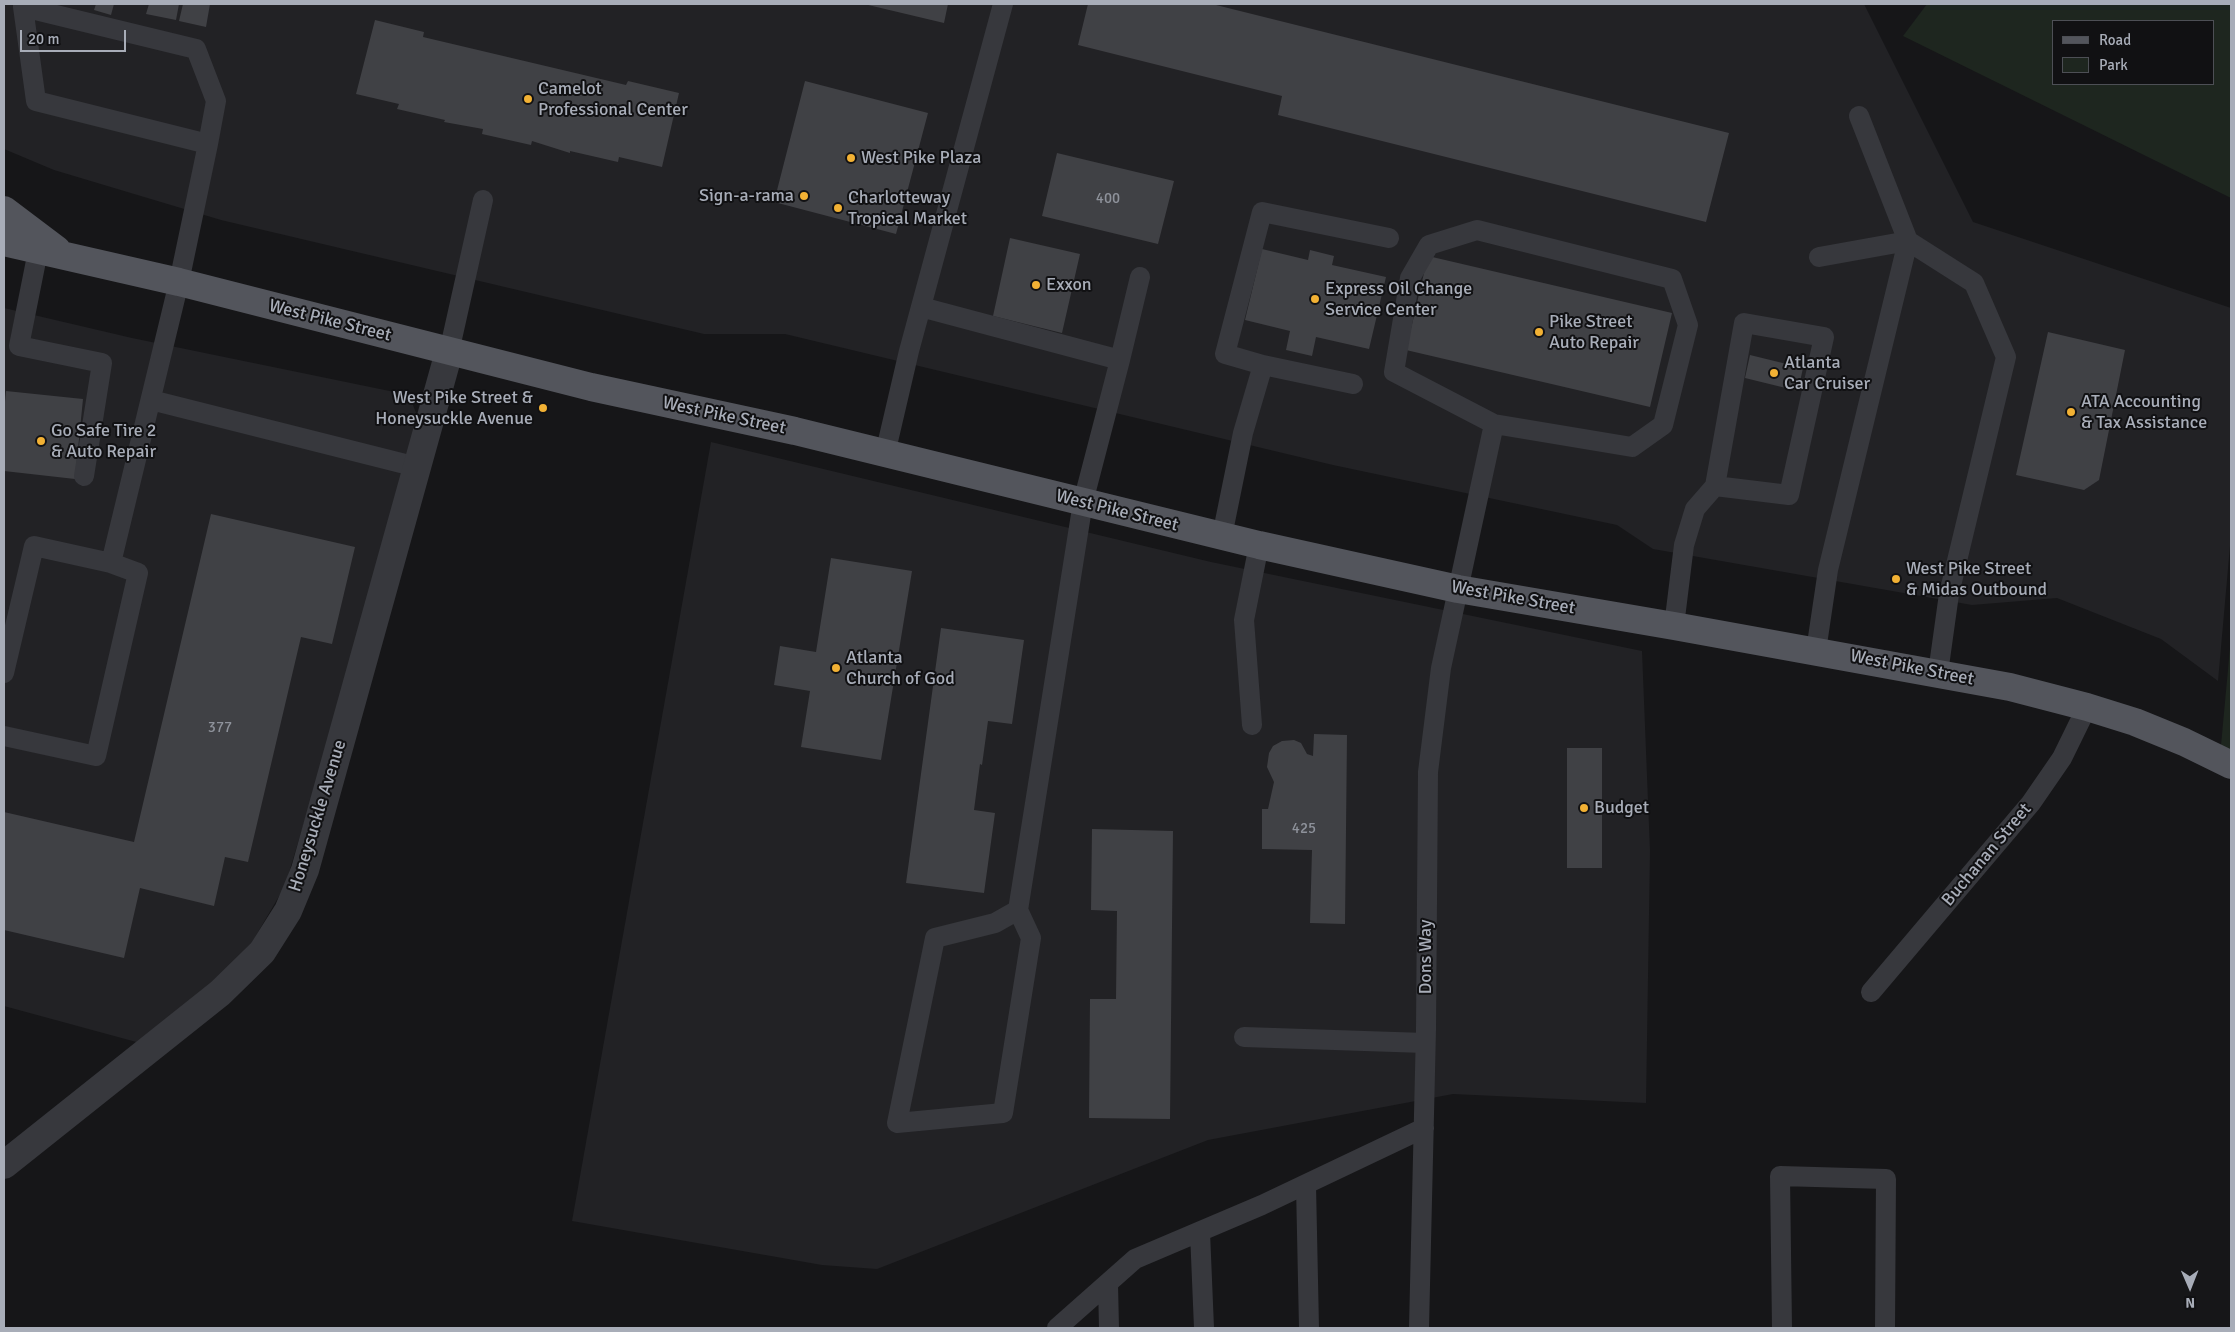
<!DOCTYPE html>
<html>
<head>
<meta charset="utf-8">
<style>
  body { margin:0 }
  #map { position:relative; width:2235px; height:1332px; overflow:hidden; background:#161618; font-family:Signika,sans-serif }
  canvas { display:block }
  .frame { position:absolute; inset:0; border:5px solid #a8adb8; pointer-events:none }
  .legend { position:absolute; left:2052px; top:20px; width:162px; height:65px; box-sizing:border-box; background:#111113; border:1px solid #4d4f55; margin:0; padding:6px 9px; list-style:none; font-size:15px; color:#a8adb8 }
  .legend li { display:flex; align-items:center; gap:10px; height:25px }
  .legend b { width:25px; border:1px solid #4d4f55 }
  .north { position:absolute; left:2165px; top:1262px; width:50px; height:50px; -webkit-text-stroke:4px #111113; paint-order:stroke; rotate:179deg; font-size:14px; font-weight:700; line-height:20px; text-align:center; color:#a8adb8 }
  .north::after { content:''; display:block; margin:auto; width:18px; height:22px; background:#a8adb8; clip-path:polygon(50% 0,100% 100%,50% 72%,0 100%) }
  .scale { position:absolute; left:20px; top:30px; width:106px; height:22px; box-sizing:border-box; border:2px solid #a8adb8; border-top:0; padding-left:6px; font-size:15px; line-height:18px; white-space:nowrap; color:#a8adb8; -webkit-text-stroke:4px #111113; paint-order:stroke }
</style>
</head>
<body>
<div id="map">
<canvas width="2235" height="1332"></canvas>
<div class="frame"></div>
<ul class="legend">
<li><b style="height:6px;background:#53555c"></b>Road</li>
<li><b style="height:14px;background:#1e261f"></b>Park</li>
</ul>
<div class="north">N</div>
<div class="scale">20 m</div>
</div>
<script>
const ctx = document.querySelector('canvas').getContext('2d');
ctx.lineJoin = 'round';
function paint(path, color) {
  ctx.fillStyle = color;
  ctx.fill(path, 'evenodd');
}
function trace(path, color, width, dash) {
  ctx.strokeStyle = color;
  ctx.lineWidth = width;
  ctx.lineCap = dash ? 'butt' : 'round';
  ctx.setLineDash(dash || []);
  ctx.stroke(path);
}
function label(font, color, halo, rows, align = 'center') {
  ctx.font = font + ' Signika,sans-serif';
  ctx.lineWidth = 4;
  ctx.setLineDash([]);
  ctx.textBaseline = 'middle';
  ctx.strokeStyle = halo;
  ctx.fillStyle = color;
  for (const [text, x, y, turn = 0] of rows) {
    ctx.save();
    ctx.translate(x, y);
    ctx.rotate((+turn || 0) * Math.PI / 180);
    ctx.textAlign = isNaN(turn) ? turn : align;
    if (halo) ctx.strokeText(text, 0, 0);
    ctx.fillText(text, 0, 0);
    ctx.restore();
  }
}
const built = new Path2D(`
  M4,4H1864L1973,222L2231,308V535L2218,681L2161,639L2057,598L1972,605L1653,549L1617,525L1333,465L785,334H704L221,220L54,170L4,149Z
  M4,308L132,338L409,395L422,428L285,886L227,985L151,1046L4,1006Z
  M711,442L1211,562L1642,651L1650,851L1646,1103L1453,1094L1208,1140L877,1269L822,1265L572,1221Z`);
const green = new Path2D(`
  M1927,4H2231V198L1903,36ZM2054,21H2214V84H2054Z
  M2231,637V763L2220,756Z`);
const building = new Path2D(`
  M96,4H114L111,15L94,10Z
  M149,4H179L176,20L146,14Z
  M183,4H210L206,27L179,21Z
  M864,4H948L944,23Z
  M1088,4H1212L1729,133L1706,222L1278,115L1282,96L1078,45Z
  M375,20L424,32L423,37L626,85L628,81L679,93L662,167L619,157L618,162L570,151V153L532,141L531,145L482,134L483,129L444,122L445,120L397,109L399,104L356,94Z
  M805,81L928,113L896,234L774,202Z
  M1057,153L1174,181L1158,244L1042,216Z
  M1010,238L1080,254L1062,333L993,316Z
  M1262,249L1308,260L1310,250L1334,256L1332,265L1386,277L1369,349L1316,337L1312,356L1286,350L1290,331L1245,320Z
  M1428,256L1672,313L1650,407L1406,350Z
  M2048,332L2125,350L2099,480L2084,490L2016,475Z
  M1750,355L1803,368L1798,391L1745,378Z
  M6,391L83,399L75,479L4,471V412Z
  M211,514L355,547L332,644L301,637L248,862L225,857L214,906L140,888L124,958L4,930V812L134,842Z
  M831,558L912,571L881,760L801,747L810,691L774,685L780,646L816,652Z
  M941,628L1024,640L1012,724L988,721L982,765L980,764L974,810L995,813L984,893L906,883Z
  M1314,734L1347,735L1345,924L1310,923L1312,850L1262,849V809H1268L1274,782L1267,767L1269,753L1273,746L1282,741L1294,740L1301,743L1307,754L1313,756Z
  M1567,748H1602V868H1567Z
  M1092,829L1173,831L1170,1119L1089,1118L1090,999H1116L1117,911L1091,910Z`);
const lane = new Path2D(`
  M23,7L196,49L216,101L208,144L36,101L23,7V4
  M38,251L19,346L102,363L84,476
  M1819,257L1908,241L1859,116
  M921,307L1120,360
  M449,352L483,200
  M1263,365L1353,384
  M151,400L417,467
  M885,454L909,351L1003,4
  M1222,536L1243,433L1263,365L1225,354L1262,212L1389,238
  M1674,626L1684,545L1695,509L1715,486L1789,495L1824,337L1744,323L1715,486
  M1816,651L1828,570L1908,241L1974,283L2006,357L1949,594L1938,673
  M4,673L34,546L111,563L179,282L208,144
  M1252,725L1244,620L1259,545
  M4,736L96,756L138,573L111,563
  M1018,910L995,923L935,938L897,1123L1003,1113L1031,938L1018,910L1083,502L1120,360L1140,277
  M1871,992L2031,803L2062,758L2087,707
  M1244,1037L1425,1043
  M1306,1185L1309,1328
  M1200,1232L1204,1328
  M1108,1284L1109,1328
  M1057,1328L1135,1259L1262,1205L1424,1128
  M1419,1328L1426,1029L1428,772L1441,668L1494,424L1632,447L1663,425L1688,325L1672,279L1477,230L1429,245L1410,278L1394,372L1494,424
  M1782,1328L1780,1176L1886,1179L1885,1328`);
const street = new Path2D(`
  M4,1165L220,993L262,952L288,911L305,870L449,352`);
const primary = new Path2D(`
  M4,210L57,250
  M4,242L179,282L591,387L795,431L1259,545L1458,589L1674,626L2010,687L2087,707L2135,722L2184,742L2231,765`);
const markers = [
  [528,99,5,"#f2b134"],
  [851,158,5,"#f2b134"],
  [804,196,5,"#f2b134"],
  [838,208,5,"#f2b134"],
  [1036,285,5,"#f2b134"],
  [1315,299,5,"#f2b134"],
  [1539,332,5,"#f2b134"],
  [1774,373,5,"#f2b134"],
  [543,408,5,"#f2b134"],
  [2071,412,5,"#f2b134"],
  [41,441,5,"#f2b134"],
  [1896,579,5,"#f2b134"],
  [836,668,5,"#f2b134"],
  [1584,808,5,"#f2b134"]
];
const numberNames = [
  ["400",1108,199],
  ["377",220,728],
  ["425",1304,829]
];
const poiNames = [
  ["Camelot",538,89],
  ["Professional Center",538,110],
  ["West Pike Plaza",861,158],
  ["Sign-a-rama",794,196,"right"],
  ["Charlotteway",848,198],
  ["Tropical Market",848,219],
  ["Exxon",1046,285],
  ["Express Oil Change",1325,289],
  ["Service Center",1325,310],
  ["Pike Street",1549,322],
  ["Auto Repair",1549,343],
  ["Atlanta",1784,363],
  ["Car Cruiser",1784,384],
  ["West Pike Street &",533,398,"right"],
  ["Honeysuckle Avenue",533,419,"right"],
  ["ATA Accounting",2081,402],
  ["& Tax Assistance",2081,423],
  ["Go Safe Tire 2",51,431],
  ["& Auto Repair",51,452],
  ["West Pike Street",1906,569],
  ["& Midas Outbound",1906,590],
  ["Atlanta",846,658],
  ["Church of God",846,679],
  ["Budget",1594,808]
];
const streetNames = [
  ["West Pike Street",330,321,14],
  ["West Pike Street",724,416,12],
  ["West Pike Street",1117,511,14],
  ["West Pike Street",1513,598,10],
  ["West Pike Street",1912,668,11],
  ["Honeysuckle Avenue",318,816,-73],
  ["Buchanan Street",1987,855,-50],
  ["Dons Way",1426,957,-90]
];
paint(built, '#222225');
paint(green, '#1e261f');
paint(building, '#404145');
trace(lane, '#37383d', 20);
trace(street, '#37383d', 28);
trace(primary, '#53555c', 28);
for (const [x, y, r, color] of markers) {
  const dot = new Path2D();
  dot.arc(x, y, r, 0, 2 * Math.PI);
  ctx.fillStyle = color;
  ctx.fill(dot);
  trace(dot, '#111113', 2);
}
label('15px', '#8e929b', null, numberNames);
label('18px', '#a8adb8', '#111113', poiNames, 'left');
label('18px', '#a8adb8', '#111113', streetNames);
</script>
</body>
</html>
